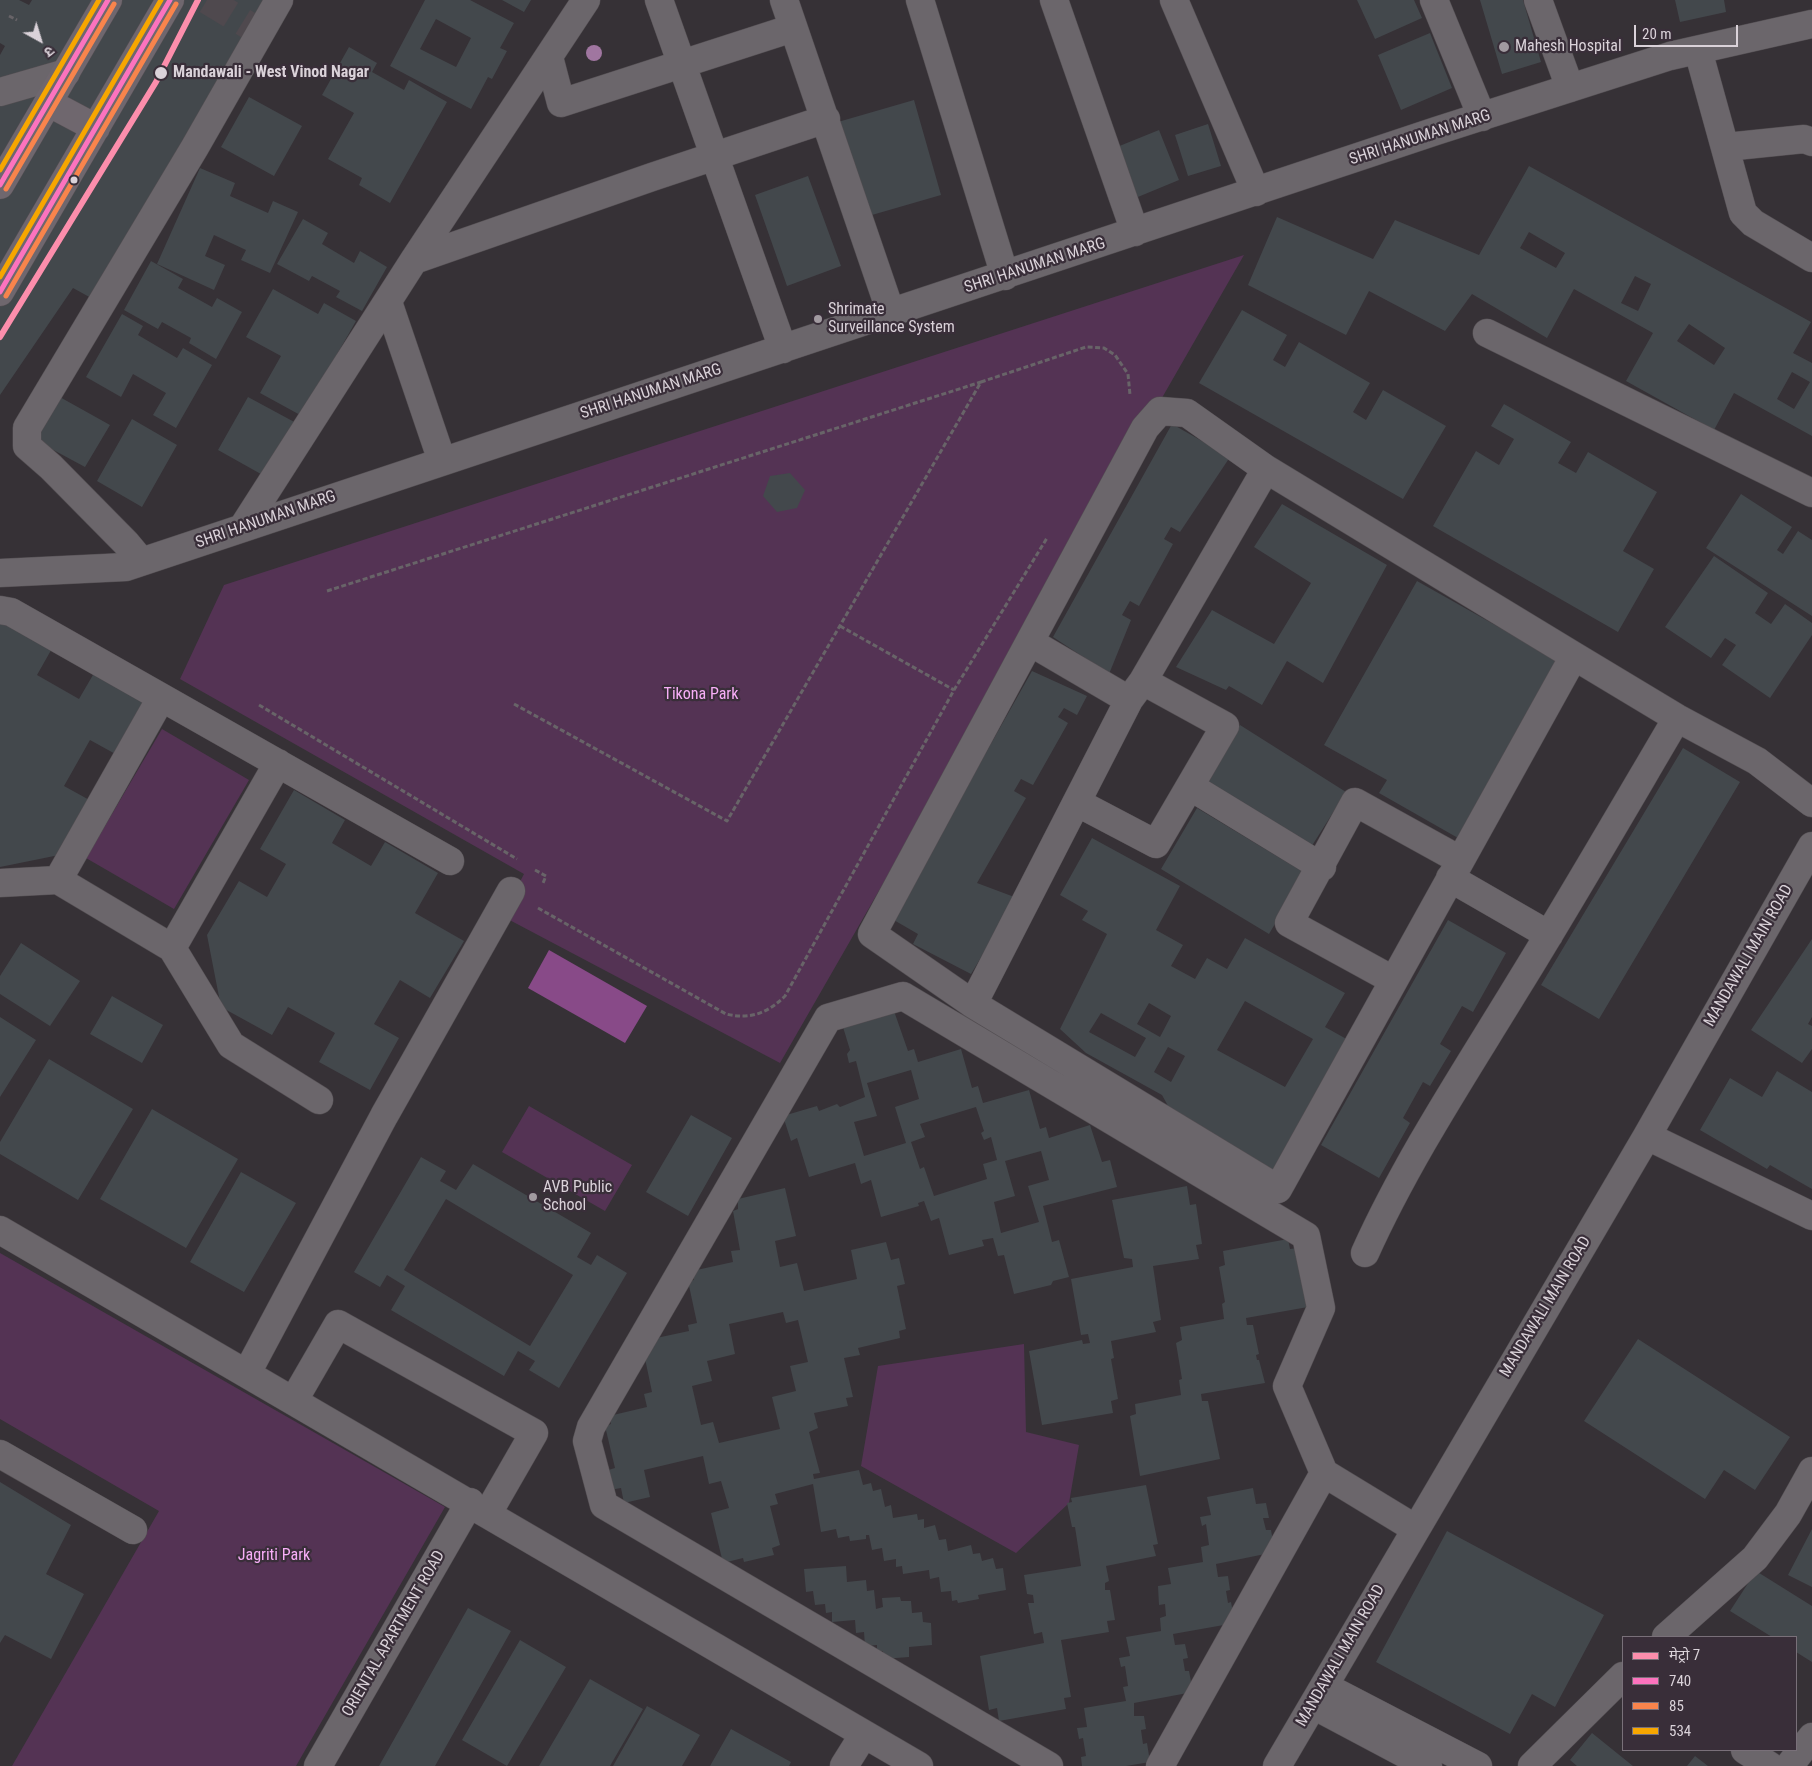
<!DOCTYPE html>
<html>
<head>
<meta charset="utf-8">
<style>
  body { margin:0 }
  #map { position:relative; width:1812px; height:1766px; overflow:hidden; background:#363136; font-family:"Roboto Condensed","Noto Sans Devanagari",sans-serif }
  canvas { display:block }
  .legend { position:absolute; left:1622px; top:1636px; width:175px; height:115px; box-sizing:border-box; background:#392e39; border:1px solid #797079; margin:0; padding:6px 9px; list-style:none; font-size:15px; color:#dad2d9 }
  .legend li { display:flex; align-items:center; gap:10px; height:25px }
  .legend b { width:25px; border:1px solid #797079 }
  .north { position:absolute; left:15px; top:15px; width:50px; height:50px; -webkit-text-stroke:4px #392e39; paint-order:stroke; rotate:141deg; font-size:14px; font-weight:700; line-height:20px; text-align:center; color:#dad2d9 }
  .north::after { content:''; display:block; margin:auto; width:18px; height:22px; background:#dad2d9; clip-path:polygon(50% 0,100% 100%,50% 72%,0 100%) }
  .scale { position:absolute; left:1634px; top:25px; width:104px; height:22px; box-sizing:border-box; border:2px solid #dad2d9; border-top:0; padding-left:6px; font-size:15px; line-height:18px; white-space:nowrap; color:#dad2d9; -webkit-text-stroke:4px #392e39; paint-order:stroke }
</style>
</head>
<body>
<div id="map">
<canvas width="1812" height="1766"></canvas>
<ul class="legend">
<li><b style="height:6px;background:#fc8eac"></b>मेट्रो 7</li>
<li><b style="height:6px;background:#fc73be"></b>740</li>
<li><b style="height:6px;background:#f8844c"></b>85</li>
<li><b style="height:6px;background:#f7a600"></b>534</li>
</ul>
<div class="north">उ</div>
<div class="scale">20 m</div>
</div>
<script>
const ctx = document.querySelector('canvas').getContext('2d');
ctx.lineJoin = 'round';
function paint(path, color) {
  ctx.fillStyle = color;
  ctx.fill(path, 'evenodd');
}
function trace(path, color, width, dash) {
  ctx.strokeStyle = color;
  ctx.lineWidth = width;
  ctx.lineCap = dash ? 'butt' : 'round';
  ctx.setLineDash(dash || []);
  ctx.stroke(path);
}
function label(font, color, halo, rows, align = 'center') {
  ctx.font = font + ' "Roboto Condensed",sans-serif';
  ctx.lineWidth = 4.5;
  ctx.setLineDash([]);
  ctx.textBaseline = 'middle';
  ctx.strokeStyle = halo;
  ctx.fillStyle = color;
  for (const [text, x, y, turn = 0] of rows) {
    ctx.save();
    ctx.translate(x, y);
    ctx.rotate((+turn || 0) * Math.PI / 180);
    ctx.textAlign = isNaN(turn) ? turn : align;
    if (halo) ctx.strokeText(text, 0, 0);
    ctx.fillText(text, 0, 0);
    ctx.restore();
  }
}
const green = new Path2D(`
  M1244,255L780,1063L502,916L524,874L180,679L224,585Z
  M162,729L249,780L174,909L86,858Z
  M529,1106L632,1165L605,1211L502,1152Z
  M0,1253L445,1507L296,1766H12L159,1511L0,1419Z
  M1024,1344L1026,1432L1079,1445L1069,1503L1016,1553L861,1466L878,1366Z`);
const water = new Path2D(`
  M549,950L647,1006L625,1043L528,988Z`);
const building = new Path2D(`
  M0,0H19L29,5L32,0H264L93,299L73,288L0,395V55L5,46L0,43Z
  M425,0H470L514,23L500,48L507,51L492,79L488,77L471,109L390,66ZM436,19L471,38L456,67L420,49Z
  M502,0H531L524,12Z
  M1357,0H1414L1422,18L1375,39Z
  M1480,0H1523L1541,62L1502,74Z
  M1675,0H1724L1726,12L1680,22Z
  M1430,33L1452,88L1401,110L1378,55Z
  M349,47L377,63L372,72L404,90L409,80L447,102L390,203L359,185L362,178L328,159L354,113L322,95Z
  M249,97L302,126L274,176L221,147Z
  M914,100L941,195L865,217L838,122Z
  M1208,124L1221,166L1188,176L1175,135Z
  M1159,130L1179,180L1133,199L1112,149Z
  M1529,166L1811,322L1793,353L1812,363V436L1734,393L1714,430L1626,381L1653,333L1574,289L1547,338L1472,294L1445,331L1369,291L1346,335L1248,285L1277,217L1373,259L1395,220L1479,255ZM1529,232L1565,253L1556,268L1520,248ZM1635,276L1651,284L1638,311L1621,303ZM1689,324L1725,348L1714,365L1677,341ZM1792,372L1810,382L1794,409L1777,399Z
  M200,168L235,183L230,196L268,213L273,201L298,212L270,273L241,260L246,250L214,235L205,256L225,265L214,290L157,264Z
  M808,176L841,266L787,286L755,195Z
  M303,219L328,233L322,244L354,263L360,251L387,267L362,311L336,297L340,291L312,276L309,281L277,264Z
  M151,261L183,279L178,288L212,307L217,298L242,312L216,359L189,343L191,338L162,322L158,329L124,310Z
  M273,289L318,314L324,303L356,321L302,416L260,393L281,356L246,337Z
  M1242,310L1287,335L1273,360L1285,367L1299,342L1370,383L1353,412L1366,420L1383,390L1446,426L1403,499L1199,383Z
  M122,314L143,326L138,335L177,358L183,348L212,365L176,428L153,415L166,393L133,374L121,397L86,377Z
  M58,396L110,425L85,467L33,439Z
  M248,397L298,424L268,478L218,450Z
  M1504,404L1571,442L1558,463L1576,473L1588,452L1657,492L1623,551L1654,569L1618,632L1433,526L1476,451L1499,465L1514,439L1491,426Z
  M132,419L177,445L142,507L97,481Z
  M1172,424L1230,457L1180,532L1171,527L1164,539L1173,544L1139,606L1130,601L1122,615L1131,620L1109,674L1053,637Z
  M790,473L805,490L797,508L777,512L763,496L770,476Z
  M1741,494L1792,527L1777,550L1783,554L1798,531L1812,540V616L1706,548Z
  M1282,504L1387,565L1323,683L1287,661L1262,705L1229,686L1226,690L1176,667L1212,610L1274,644L1311,583L1254,547Z
  M1714,556L1768,593L1755,613L1771,624L1785,604L1812,623V635L1770,698L1722,665L1736,645L1725,638L1711,658L1665,627Z
  M1417,581L1559,661L1458,838L1379,793L1387,780L1324,745Z
  M0,614L54,645L37,675L79,699L97,668L151,698L119,756L90,740L64,786L93,802L64,854L0,867Z
  M1032,671L1087,696L1077,715L1064,708L1058,717L1068,723L1033,785L1021,779L1014,791L1026,798L977,883L1017,898L971,974L913,944L918,934L892,919Z
  M1240,725L1346,792L1308,852L1203,785Z
  M1683,748L1740,782L1599,1019L1541,985Z
  M294,790L345,820L332,843L371,866L385,842L438,873L415,913L464,941L430,998L400,980L374,1024L399,1038L370,1090L319,1062L335,1033L288,1007L272,1035L221,1007L207,935L239,881L267,897L286,864L260,849Z
  M1197,808L1305,873L1269,934L1161,869Z
  M1092,838L1180,886L1156,930L1183,945L1171,966L1195,979L1207,958L1227,969L1245,938L1345,993L1325,1027L1350,1041L1273,1179L1172,1113L1162,1095L1086,1053L1060,1029L1107,934L1082,920L1088,911L1060,895ZM1245,1001L1313,1039L1285,1087L1217,1050ZM1149,1003L1171,1016L1160,1037L1137,1024ZM1101,1013L1146,1038L1135,1057L1089,1032ZM1168,1047L1185,1056L1171,1082L1154,1072Z
  M1448,920L1506,953L1473,1012L1462,1006L1440,1044L1451,1051L1430,1086L1423,1082L1403,1118L1410,1123L1379,1178L1321,1145Z
  M1812,939V1017L1808,1024L1812,1026V1049L1802,1063L1751,1030Z
  M21,943L80,981L50,1026L0,994V976Z
  M112,996L163,1025L142,1063L90,1034Z
  M894,1011L908,1051L914,1049L918,1062L961,1049L972,1088L978,1086L983,1103L1029,1090L1040,1129L1046,1127L1049,1138L1090,1125L1102,1162L1110,1160L1117,1187L1043,1206L1052,1242L1059,1240L1069,1277L1053,1281L1051,1285L1014,1294L1004,1255L998,1256L993,1238L982,1240L984,1246L949,1255L939,1218L931,1221L924,1201L918,1203L919,1206L881,1217L871,1180L861,1184L855,1163L809,1177L797,1138L791,1141L783,1116L817,1106L819,1111L837,1104L840,1107L865,1097L856,1061L849,1063L847,1054L850,1050L843,1027ZM911,1070L919,1099L895,1107L906,1143L864,1156L854,1122L877,1116L867,1083ZM976,1107L984,1131L981,1133L984,1140L991,1137L997,1160L983,1164L987,1179L934,1196L924,1167L920,1169L911,1142L925,1137L920,1124ZM1041,1151L1049,1180L1028,1186L1039,1222L1001,1233L994,1202L1015,1196L1005,1161Z
  M0,1017L36,1040L0,1097Z
  M49,1059L133,1109L78,1200L0,1154V1142Z
  M1777,1071L1812,1092V1189L1770,1165L1767,1169L1700,1130L1730,1078L1762,1097Z
  M152,1109L238,1159L186,1248L100,1199Z
  M691,1115L732,1138L688,1216L646,1192Z
  M421,1157L446,1171L440,1181L456,1190L473,1164L591,1233L577,1257L591,1265L597,1255L627,1273L559,1388L529,1370L535,1361L518,1351L504,1376L391,1310L405,1286L387,1275L380,1287L354,1272ZM446,1199L573,1275L530,1346L404,1270Z
  M241,1172L296,1203L244,1292L190,1262Z
  M1187,1186L1190,1205L1196,1204L1202,1244L1196,1245L1199,1259L1153,1266L1161,1320L1153,1322L1156,1332L1111,1341L1114,1358L1111,1359L1118,1399L1111,1401L1113,1413L1042,1425L1029,1351L1082,1340L1083,1344L1090,1343L1088,1334L1081,1335L1071,1279L1133,1267L1132,1259L1124,1258L1112,1200Z
  M785,1188L796,1236L775,1241L780,1267L797,1263L804,1291L857,1279L851,1250L886,1242L891,1260L899,1258L905,1284L897,1286L906,1329L899,1331L900,1338L858,1348L860,1355L844,1358L853,1397L846,1398L848,1406L814,1413L818,1428L809,1432L820,1473L813,1474L814,1479L859,1470L863,1485L871,1483L873,1491L881,1489L885,1507L891,1505L893,1518L917,1514L918,1520L924,1519V1528L935,1525L939,1540L946,1539L948,1551L971,1545L973,1554L980,1553L982,1561L993,1558L996,1569L1003,1568L1006,1590L978,1595L979,1599L958,1603L957,1600L952,1601L951,1591L941,1592L939,1577L930,1579L929,1570L903,1574L902,1566L896,1567V1559L884,1561L882,1548L872,1550L869,1535H866V1539L850,1541L849,1536L838,1538L836,1529L821,1532L813,1484L775,1494L778,1504L770,1506L780,1545L772,1548L774,1555L744,1562L743,1558L723,1563L711,1513L729,1508L721,1481L709,1484L703,1456L644,1470L650,1497L624,1503L621,1488L610,1490L605,1471L615,1468L605,1426L611,1424L609,1416L647,1407L644,1394L652,1392L643,1349L647,1340L689,1331L688,1325L697,1323L688,1281L694,1280L692,1271L733,1262L731,1251L740,1250L733,1211L738,1209V1199ZM783,1312L786,1323L798,1320L808,1362L790,1366L796,1391L772,1397L780,1429L719,1443L713,1422L701,1425L692,1386L712,1381L707,1361L735,1354L729,1324Z
  M1288,1239L1290,1249L1298,1248L1308,1307L1246,1318L1247,1325H1253L1259,1354L1256,1355L1257,1360H1259L1265,1383L1201,1394L1202,1401H1208L1220,1459L1140,1476L1130,1416L1136,1414L1135,1404L1181,1395L1179,1380L1182,1379L1176,1343L1182,1340L1180,1327L1224,1319L1222,1304L1225,1302L1219,1267L1225,1265L1223,1251Z
  M1638,1339L1790,1437L1755,1490L1724,1470L1705,1499L1584,1421Z
  M0,1482L71,1525L46,1574L84,1594L51,1659L5,1635L0,1643Z
  M1146,1485L1158,1544L1153,1545L1156,1556L1106,1566L1109,1581L1105,1583V1590H1110L1115,1620L1107,1621L1109,1632L1061,1640L1071,1697L1064,1698L1066,1709L999,1721L997,1708L989,1710L980,1656L1044,1643L1042,1632L1034,1634L1028,1603H1034L1033,1595L1027,1594L1024,1575L1081,1566L1075,1527H1072L1067,1503L1072,1502L1071,1498Z
  M1253,1488L1256,1504L1266,1503L1269,1518H1263L1266,1530H1271L1275,1552L1216,1564L1218,1577L1228,1576L1230,1590L1226,1591L1228,1603L1231,1602L1235,1623L1173,1634L1175,1645L1185,1644L1188,1658L1183,1659L1185,1671H1189L1193,1692L1134,1703V1716H1144L1146,1729L1141,1730L1143,1744L1147,1743L1150,1762L1126,1766H1082L1081,1757L1086,1756L1083,1738L1079,1739L1077,1728L1087,1727L1084,1708L1126,1701L1123,1687L1128,1686L1125,1666L1121,1667L1119,1658L1130,1656L1126,1637L1161,1631L1160,1618L1166,1616L1165,1604L1159,1605L1158,1586L1171,1584L1168,1568L1203,1562L1201,1547L1209,1545L1206,1524L1202,1526L1200,1517L1211,1515L1207,1497Z
  M1812,1529V1587L1788,1575Z
  M1447,1531L1604,1615L1555,1707L1532,1694L1510,1734L1376,1662Z
  M846,1566L847,1582L866,1580L867,1591L874,1590L876,1609L883,1607L882,1598L900,1597L901,1601H911L912,1613L922,1612L923,1622L931,1623L932,1645L909,1647V1657L883,1659V1651H877V1645L865,1646L864,1632L856,1633L855,1620L832,1622V1612L826,1613L825,1604L815,1605L813,1591L806,1592L804,1569Z
  M1756,1571L1812,1606V1662L1796,1652V1637H1772L1730,1611Z
  M468,1608L511,1631L435,1766H379Z
  M520,1640L566,1667L507,1766L462,1740Z
  M590,1679L643,1709L610,1766H539Z
  M647,1706L700,1735L682,1766H613Z
  M731,1729L791,1762L789,1766H710Z
  M1592,1733L1633,1766H1577L1570,1760Z
  M1695,1756L1708,1766H1687Z`);
const minorTunnel = new Path2D(`
  M207,0L261,33`);
const path = new Path2D(`
  M9,16L17,20
  M327,591L981,382
  M840,626L954,690
  M514,704L727,821L981,382L1086,347L1104,348L1115,355L1128,374L1130,395
  M259,705L517,859
  M535,870L546,876L543,883
  M538,908L726,1014C750,1020 768,1013 785,996L954,690L1047,538`);
const minor = new Path2D(`
  M659,0L783,349
  M784,0L891,313
  M920,0L1005,276
  M1054,0L1135,232
  M1174,0L1256,192
  M1434,0L1482,117
  M1538,0L1570,88
  M1698,50L1743,213L1753,223L1812,258
  M549,57L561,103L793,28
  M0,92L66,73
  M1726,147L1804,139L1812,142
  M414,260L652,177L826,119
  M388,302L442,461
  M1487,333L1812,493
  M243,527L414,260L586,0
  M141,561L126,543L51,467L27,446V428L195,147L279,0
  M0,573L126,567L1436,131L1670,56L1812,24
  M0,610L11,612L450,861
  M1030,642L1129,700
  M1574,656L1278,1189L973,1004L872,934L1145,428L1160,411L1187,413L1266,469L1574,656L1677,718L1757,761L1812,803
  M1191,787L1322,867
  M1078,803L1156,844L1225,726L1143,681
  M1450,878L1549,935
  M58,880L161,698
  M0,883L58,880L172,948L231,1045L319,1100
  M172,948L278,763
  M1393,980L1289,923L1355,802L1460,860
  M973,1004L1129,700L1143,681L1266,469
  M1647,1136L1812,1216
  M0,1230L919,1766
  M1365,1253C1407,1160 1464,1074 1517,987C1572,898 1624,808 1677,718
  M247,1373L384,1116L511,891
  M294,1400L338,1324L534,1433L488,1513
  M0,1454L133,1530
  M1666,1637L1755,1558L1788,1514L1812,1471
  M1324,1686L1478,1766
  M1313,1705L1428,1766
  M1745,1750L1770,1766
  M318,1766L470,1502
  M844,1766L864,1734
  M1049,1766L604,1505L587,1441L591,1427L828,1018L903,996L1306,1236L1321,1308L1287,1386L1324,1473L1416,1529
  M1160,1766L1324,1473
  M1277,1766L1647,1136L1812,846
  M1532,1766L1623,1676
  M1789,1766L1812,1737`);
const major = new Path2D(`
  M49,103L96,128
  M0,185L108,0
  M0,292L170,0`);
const bus1 = new Path2D(`
  M0,185L108,0
  M0,292L170,0`);
const bus2 = new Path2D(`
  M6,189L114,4
  M6,296L176,4`);
const bus3 = new Path2D(`
  M0,170L99,0
  M0,277L161,0`);
const metro1 = new Path2D(`
  M0,337L156,82L198,0`);
const trees = [
  [594,53]
];
const markers = [
  [1504,47,6,"#a19aa0"],
  [161,73,7,"#dad2d9"],
  [74,180,4.5,"#dad2d9"],
  [818,319,5,"#a19aa0"],
  [533,1197,5,"#a19aa0"]
];
const poiNames = [
  ["Mahesh Hospital",1515,47],
  ["Shrimate",828,310],
  ["Surveillance System",828,328],
  ["AVB Public",543,1188],
  ["School",543,1206]
];
const stopNames = [
  ["Mandawali - West Vinod Nagar",173,73]
];
const streetNames = [
  ["SHRI HANUMAN MARG",1420,138,-18],
  ["SHRI HANUMAN MARG",1035,266,-18],
  ["SHRI HANUMAN MARG",651,392,-18],
  ["SHRI HANUMAN MARG",266,520,-19],
  ["MANDAWALI MAIN ROAD",1749,956,-60],
  ["MANDAWALI MAIN ROAD",1546,1307,-59],
  ["ORIENTAL APARTMENT ROAD",394,1634,-60],
  ["MANDAWALI MAIN ROAD",1341,1656,-60]
];
const parkNames = [
  ["Tikona Park",701,695],
  ["Jagriti Park",274,1556]
];
paint(green, '#543354');
paint(water, '#884a88');
paint(building, '#43484c');
trace(minorTunnel, '#4f494e', 28, [28, 14]);
trace(minor, '#534e52', 29);
trace(major, '#534e52', 29);
trace(path, '#686468', 3, [5, 2.5]);
trace(minor, '#6b666b', 28);
trace(major, '#6f676e', 28);
trace(bus1, '#fc73be', 5);
trace(bus2, '#f8844c', 5);
trace(bus3, '#f7a600', 5);
trace(metro1, '#fc8eac', 6);
ctx.fillStyle = '#a076a0';
for (const [x, y] of trees) {
  ctx.beginPath();
  ctx.arc(x, y, 8, 0, 2 * Math.PI);
  ctx.fill();
}
for (const [x, y, r, color] of markers) {
  const dot = new Path2D();
  dot.arc(x, y, r, 0, 2 * Math.PI);
  ctx.fillStyle = color;
  ctx.fill(dot);
  trace(dot, '#392e39', 2);
}
label('16px', '#dad2d9', '#392e39', poiNames, 'left');
label('bold 16px', '#dad2d9', '#392e39', stopNames, 'left');
label('16px', '#dad2d9', '#392e39', streetNames);
label('16px', '#f7aef7', '#392e39', parkNames);
</script>
</body>
</html>
